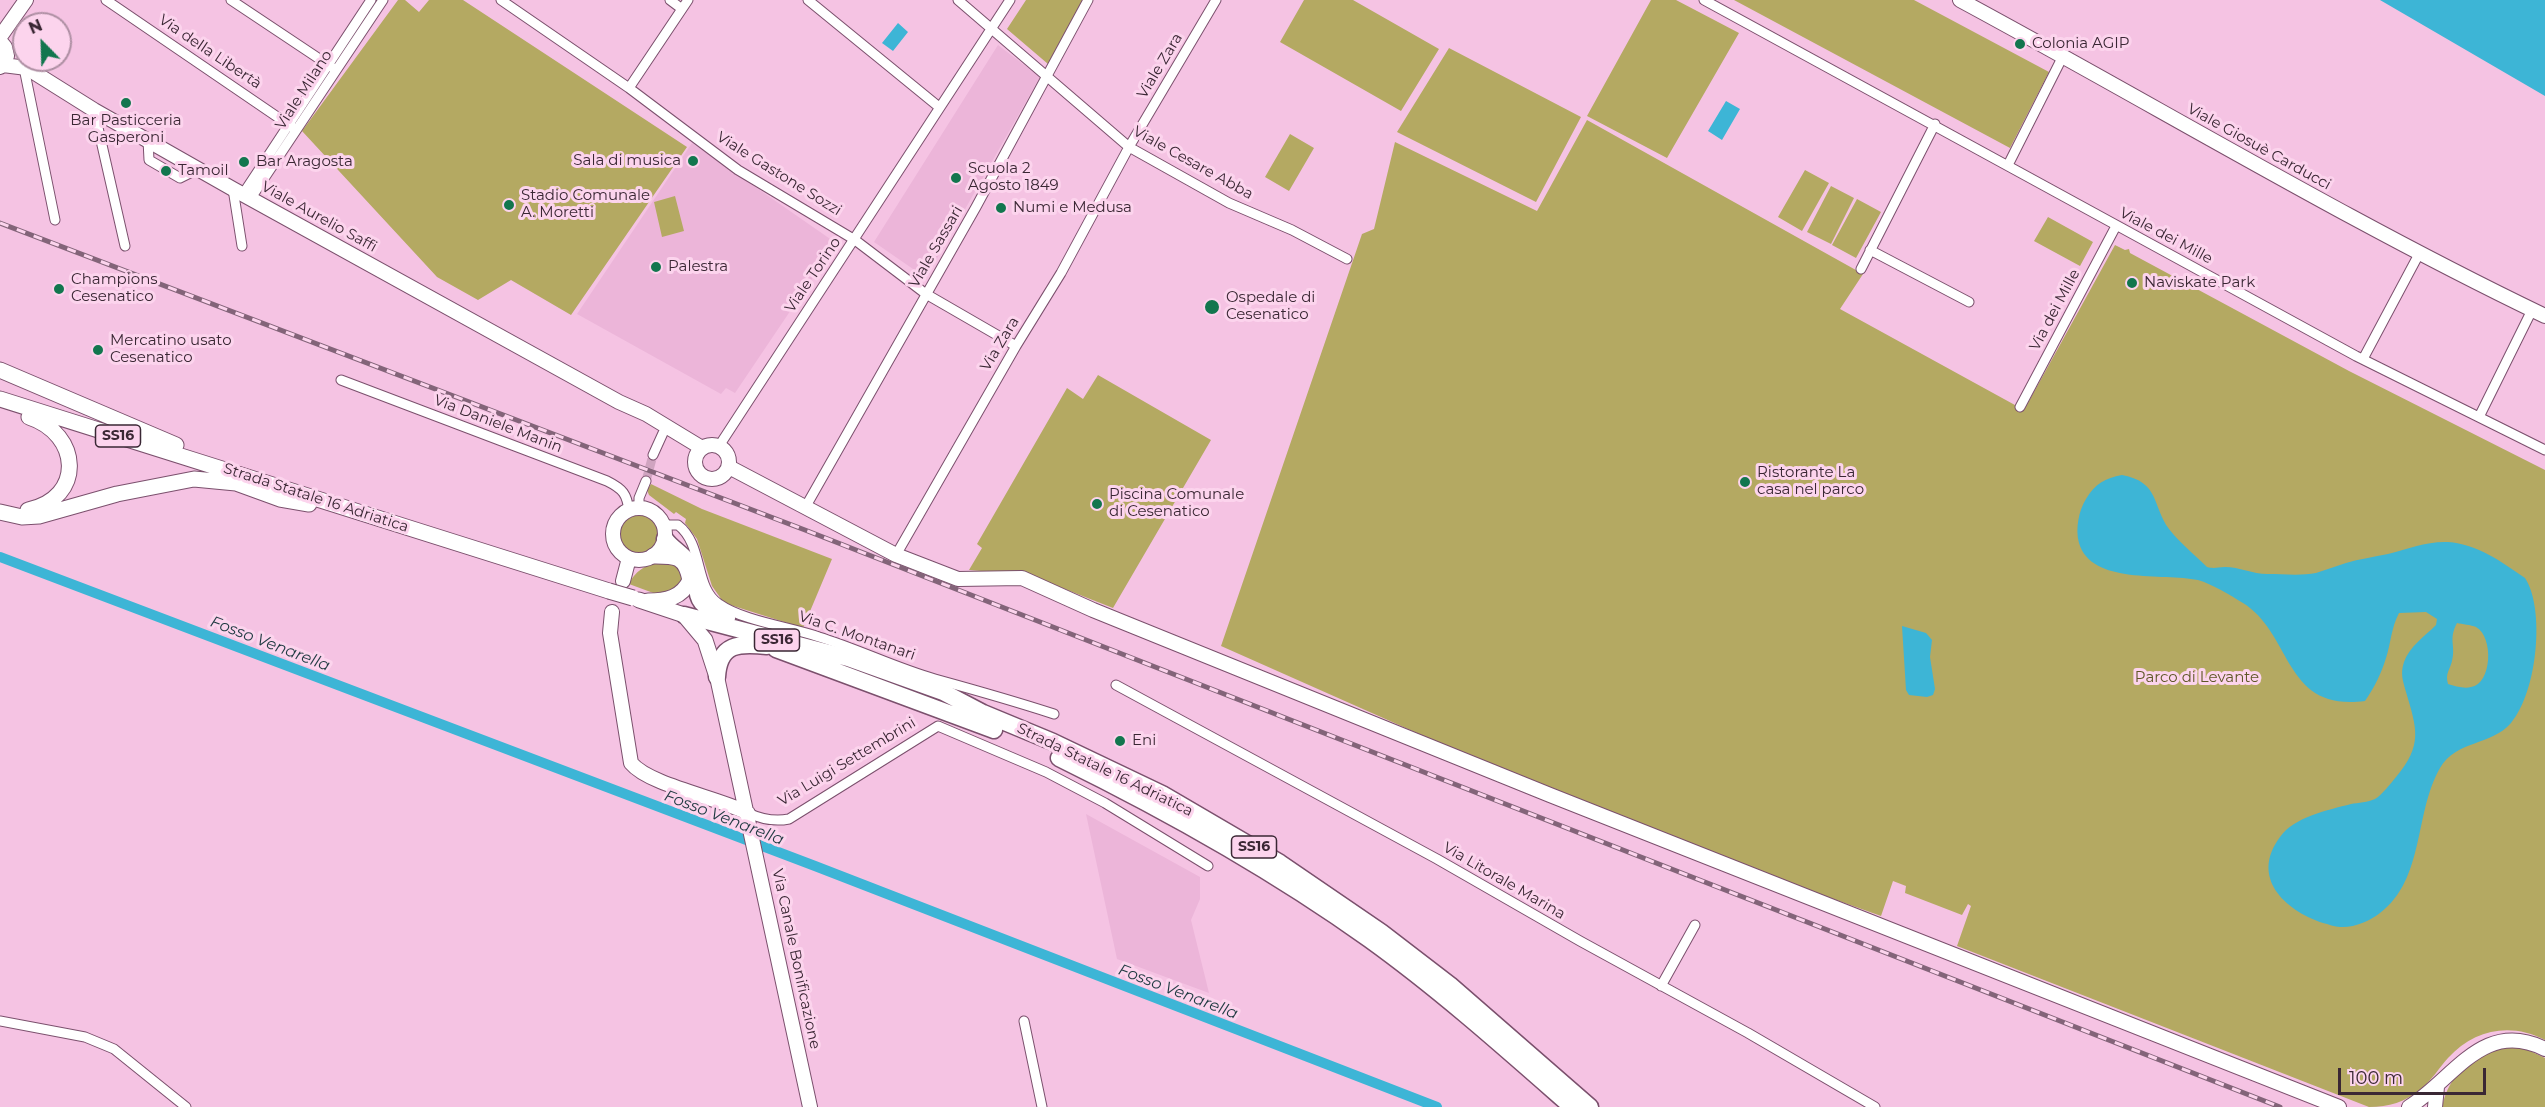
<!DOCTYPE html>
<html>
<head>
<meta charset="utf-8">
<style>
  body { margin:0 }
  #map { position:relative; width:2545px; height:1107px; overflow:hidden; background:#f5c3e3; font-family:Montserrat,sans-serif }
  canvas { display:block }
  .north { position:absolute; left:12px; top:12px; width:60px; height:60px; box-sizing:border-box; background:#fcd4ed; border:2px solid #ae8fa3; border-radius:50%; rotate:337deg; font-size:16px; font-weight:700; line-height:24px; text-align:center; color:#3a2734 }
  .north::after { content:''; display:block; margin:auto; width:21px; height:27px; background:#12764e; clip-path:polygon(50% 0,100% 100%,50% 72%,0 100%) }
  .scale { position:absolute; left:2338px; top:1068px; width:148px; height:27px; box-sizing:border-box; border:3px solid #3a2734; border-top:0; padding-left:8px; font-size:18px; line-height:21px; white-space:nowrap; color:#3a2734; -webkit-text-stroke:4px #fcd4ed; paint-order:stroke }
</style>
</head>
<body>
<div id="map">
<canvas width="2545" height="1107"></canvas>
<div class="north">N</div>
<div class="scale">100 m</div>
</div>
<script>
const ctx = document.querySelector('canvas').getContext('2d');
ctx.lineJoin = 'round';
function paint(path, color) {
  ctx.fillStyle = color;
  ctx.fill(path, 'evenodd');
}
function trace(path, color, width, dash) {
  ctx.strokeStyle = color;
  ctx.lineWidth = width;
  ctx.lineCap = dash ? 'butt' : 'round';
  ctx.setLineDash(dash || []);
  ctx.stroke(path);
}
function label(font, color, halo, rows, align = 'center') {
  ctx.font = font + ' Montserrat,sans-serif';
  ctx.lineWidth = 6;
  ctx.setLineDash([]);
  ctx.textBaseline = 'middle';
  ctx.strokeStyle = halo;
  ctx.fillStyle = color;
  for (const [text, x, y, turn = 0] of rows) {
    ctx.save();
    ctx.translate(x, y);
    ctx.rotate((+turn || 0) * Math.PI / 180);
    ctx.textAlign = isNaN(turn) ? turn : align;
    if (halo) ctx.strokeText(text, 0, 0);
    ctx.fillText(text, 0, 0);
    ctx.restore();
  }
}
const built = new Path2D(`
  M998,45L1040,77L926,278L874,242Z
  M692,143L836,243L735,393L726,388L721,394L577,314Z
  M1086,814L1200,877V899L1191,920L1209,993L1117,959Z`);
const green = new Path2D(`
  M398,0H405L419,12L429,0H463L687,147L571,315L511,280L478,300L437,277L302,131Z
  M1026,0H1083L1048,64L1007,29Z
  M1304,0H1353L1439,49L1401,111L1280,42Z
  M1651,0H1676L1739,33L1667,158L1587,116Z
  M1734,0H1914L2049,72L2010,148Z
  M1449,48L1581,117L1536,202L1397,132Z
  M1587,120L1863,274L1840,309L2024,410L2115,245L2125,250L2129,249L2130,253L2349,371L2545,470V1040C2511,1022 2474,1029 2448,1058C2439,1068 2432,1080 2421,1089C2405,1102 2389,1107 2369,1107L1957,946L1971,906L1968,904L1962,915L1905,893L1906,886L1893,881L1881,916L1786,882L1498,769L1221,646L1362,234L1374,229L1395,142L1537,211Z
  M1290,134L1314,148L1289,191L1265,177Z
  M1805,170L1829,183L1802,231L1778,217Z
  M1831,186L1854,198L1831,244L1807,232Z
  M675,196L684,231L662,237L654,202Z
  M1857,199L1881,212L1856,258L1832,245Z
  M2048,217L2093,242L2080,266L2034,241Z
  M1098,375L1211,440L1113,608L1029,575L969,570L982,548L977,544L1067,388L1083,399Z
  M651,484L702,509L832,559L803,628L724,603L712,586L697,539L685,523L686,519L676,512L674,514L649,495L647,490Z
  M619 534a21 21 0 1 1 42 0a21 21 0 1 1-42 0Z
  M664,559H672L685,574L675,592L656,594L629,584C637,568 648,565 664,559Z
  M2500,1046L2524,1048L2545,1058V1107H2442C2450,1071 2470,1063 2500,1046Z`);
const water = new Path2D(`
  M2380,0H2545V96Z
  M898,23L908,32L893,51L882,43Z
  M1726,101L1740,109L1722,140L1708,131Z
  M2122,475C2160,482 2152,506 2169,529C2180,543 2195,555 2207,567C2215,569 2217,567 2225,567C2239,567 2253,574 2267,574C2283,574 2301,576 2316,573C2326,570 2336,566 2346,563C2359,559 2374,557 2388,554C2407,549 2428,541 2448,542C2477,544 2502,562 2525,578C2545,608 2538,691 2511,723C2491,746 2456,740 2440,768C2414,813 2425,879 2380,913C2370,921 2354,928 2340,927C2335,927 2328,924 2323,923C2284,910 2250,877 2280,837C2294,817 2328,810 2351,804C2358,803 2368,802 2375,799C2382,795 2391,783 2396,777C2423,745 2417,729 2406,692C2403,681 2400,674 2404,662C2409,647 2425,636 2436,625L2437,619L2426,612L2399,613C2391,628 2391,643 2386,658C2381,674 2374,688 2365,701C2283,712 2293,634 2243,603C2230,595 2212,584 2198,580C2163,573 2091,585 2079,543C2075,529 2079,510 2086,499C2095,484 2105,478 2122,475ZM2457,623C2462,624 2471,625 2476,627C2494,637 2492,684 2471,687C2464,689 2455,686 2448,684C2445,673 2450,670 2452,661C2456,645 2448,640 2457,623Z
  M1902,626L1926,633L1932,640L1930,657L1935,689L1933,695L1927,697L1909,695L1906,690Z`);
const canal = new Path2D(`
  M0,557L815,866L1437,1107`);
const streetTunnel = new Path2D(`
  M646,481L653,455`);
const street = new Path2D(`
  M106,0L295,129
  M231,0L333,68
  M501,0L629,88L738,170L855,240L926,294L1016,346
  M670,0L682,9
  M808,0L939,107
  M958,0L1129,147L1229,203L1292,230L1347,259
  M1704,0L2356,356L2545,450
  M24,68L55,220
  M629,88L688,0
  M94,110L125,246
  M148,140L149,160L180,178L198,169
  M2008,165L2063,56
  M233,189L242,246
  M243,194L371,0
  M251,198L383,0
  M1870,250L1969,302
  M1861,269L1935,124
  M2363,359L2419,254
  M341,380L607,481C623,489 627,494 629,511
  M2020,407L2116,226
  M2479,417L2532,310
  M719,446L1010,0
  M653,455L663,433
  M806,506L976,207L1088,0
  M639,509V498L646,481
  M663,525H678C704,545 694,588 719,604C743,621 790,627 819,637C858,649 896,668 935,679C975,690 1014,701 1054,714
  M896,555L1016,346L1061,273L1129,147L1216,0
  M1116,685L1437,859L1580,941L1748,1033L1875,1107
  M748,813C761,819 774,822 789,819L938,726L1046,772L1105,803L1208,866
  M1661,986L1695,925
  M0,1021L85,1037L114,1049L186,1107
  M1024,1021L1042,1107`);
const secondary = new Path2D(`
  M1960,0C2155,105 2345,220 2545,316
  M0,37L26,0
  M0,41L5,47L7,56L0,67
  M3,65L27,68L94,110L233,189L619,402L646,414L702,448
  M695 462a17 17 0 1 1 34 0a17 17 0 1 1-34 0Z
  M729,467L896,555L958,579L1022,578L1093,610L1550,795L2339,1107
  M613 534a26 26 0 1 1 52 0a26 26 0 1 1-52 0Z
  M623,581L629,558
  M612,612L610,633L631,763C649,785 719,798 748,813
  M717,677L810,1107
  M2409,1107C2454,1079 2483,1018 2545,1049
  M2435,1107L2437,1087`);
const primary = new Path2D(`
  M0,370L176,445
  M0,399L609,591
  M28,510C85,498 81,434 29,417
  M0,512L22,517L39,516L117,494L194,479L236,483L280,499L309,504
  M639,600L684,615L705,640L717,677
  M648,601C666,601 682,598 690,580C685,555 675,556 653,556`);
const highway = new Path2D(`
  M665,539C671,548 682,553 689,563C707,591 682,599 727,618
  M684,615L848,658L943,692L983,713L1053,742L1162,794L1280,863L1381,932L1450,985L1590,1107
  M776,649L994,730
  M717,677C719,643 739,643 767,646
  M1059,758C1167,811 1271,869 1369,939C1440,990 1506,1049 1572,1107`);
const rail = new Path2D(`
  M0,223L805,530L2280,1107`);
const primaryBridge = new Path2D(`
  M609,591L633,598`);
const markers = [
  [2020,44,6,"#12764e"],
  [126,103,6,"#12764e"],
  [693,161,6,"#12764e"],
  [244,162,6,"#12764e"],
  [166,171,6,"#12764e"],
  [956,178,6,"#12764e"],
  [509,205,6,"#12764e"],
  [1001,208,6,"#12764e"],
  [656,267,6,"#12764e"],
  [2132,283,6,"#12764e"],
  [59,289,6,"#12764e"],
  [1212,307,8,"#12764e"],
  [98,350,6,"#12764e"],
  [1745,482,6,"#12764e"],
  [1097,504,6,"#12764e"],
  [1120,741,6,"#12764e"]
];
const shields = [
  [118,436,45],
  [777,640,45],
  [1254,847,45]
];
const shieldNames = [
  ["SS16",118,436],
  ["SS16",777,640],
  ["SS16",1254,847]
];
const poiNames = [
  ["Colonia AGIP",2032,44],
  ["Bar Pasticceria",126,121,"center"],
  ["Gasperoni",126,138,"center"],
  ["Sala di musica",681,161,"right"],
  ["Bar Aragosta",256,162],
  ["Scuola 2",968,169],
  ["Agosto 1849",968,186],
  ["Tamoil",178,171],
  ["Stadio Comunale",521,196],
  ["A. Moretti",521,213],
  ["Numi e Medusa",1013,208],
  ["Palestra",668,267],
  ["Champions",71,280],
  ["Cesenatico",71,297],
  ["Naviskate Park",2144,283],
  ["Ospedale di",1226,298],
  ["Cesenatico",1226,315],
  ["Mercatino usato",110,341],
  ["Cesenatico",110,358],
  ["Ristorante La",1757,473],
  ["casa nel parco",1757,490],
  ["Piscina Comunale",1109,495],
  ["di Cesenatico",1109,512],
  ["Eni",1132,741]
];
const streetNames = [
  ["Via della Libertà",210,52,34],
  ["Viale Zara",1160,66,-59],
  ["Viale Milano",304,90,-57],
  ["Viale Giosuè Carducci",2259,147,29],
  ["Viale Cesare Abba",1193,163,29],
  ["Viale Gastone Sozzi",779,174,32],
  ["Viale Aurelio Saffi",319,217,29],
  ["Viale dei Mille",2166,236,28],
  ["Viale Sassari",936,247,-60],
  ["Viale Torino",813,275,-56],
  ["Via dei Mille",2055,310,-62],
  ["Via Zara",1000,344,-59],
  ["Via Daniele Manin",498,424,21],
  ["Strada Statale 16 Adriatica",316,498,18],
  ["Via C. Montanari",857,636,19],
  ["Via Luigi Settembrini",847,762,-31],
  ["Strada Statale 16 Adriatica",1105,770,26],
  ["Via Litorale Marina",1504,881,30],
  ["Via Canale Bonificazione",796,959,78]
];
const parkNames = [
  ["Parco di Levante",2197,678]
];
const waterNames = [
  ["Fosso Venarella",270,644,21],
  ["Fosso Venarella",724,818,21],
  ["Fosso Venarella",1178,992,21]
];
paint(built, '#ecb5d9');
paint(green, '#b4a962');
paint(water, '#3db5d6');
trace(canal, '#3db5d6', 10);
trace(streetTunnel, '#d0a4c0', 9, [9, 4.5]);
trace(street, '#7b506d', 11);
trace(secondary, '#7b506d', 16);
trace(primary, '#7b506d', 17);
trace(highway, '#7b506d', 19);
trace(street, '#fff', 9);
trace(secondary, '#fff', 14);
trace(primary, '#fff', 15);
trace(highway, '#fff', 16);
trace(rail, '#836479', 5);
trace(rail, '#fcd4ed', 3, [9]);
trace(primaryBridge, '#7b506d', 17, []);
trace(primaryBridge, '#fff', 15);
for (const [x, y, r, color] of markers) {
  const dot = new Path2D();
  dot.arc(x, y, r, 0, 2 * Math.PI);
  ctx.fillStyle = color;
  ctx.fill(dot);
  trace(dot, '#fcd4ed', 2);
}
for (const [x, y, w] of shields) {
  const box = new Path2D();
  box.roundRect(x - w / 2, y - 11, w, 22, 4.5);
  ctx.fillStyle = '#fcd4ed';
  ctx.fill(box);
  trace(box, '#3a2734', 1.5);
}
label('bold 14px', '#3a2734', null, shieldNames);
label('15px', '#3a2734', '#fcd4ed', poiNames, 'left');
label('15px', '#3a2734', '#fcd4ed', streetNames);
label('15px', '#5f5727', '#fcd4ed', parkNames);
label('italic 16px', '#1f3941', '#fcd4ed', waterNames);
</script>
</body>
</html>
